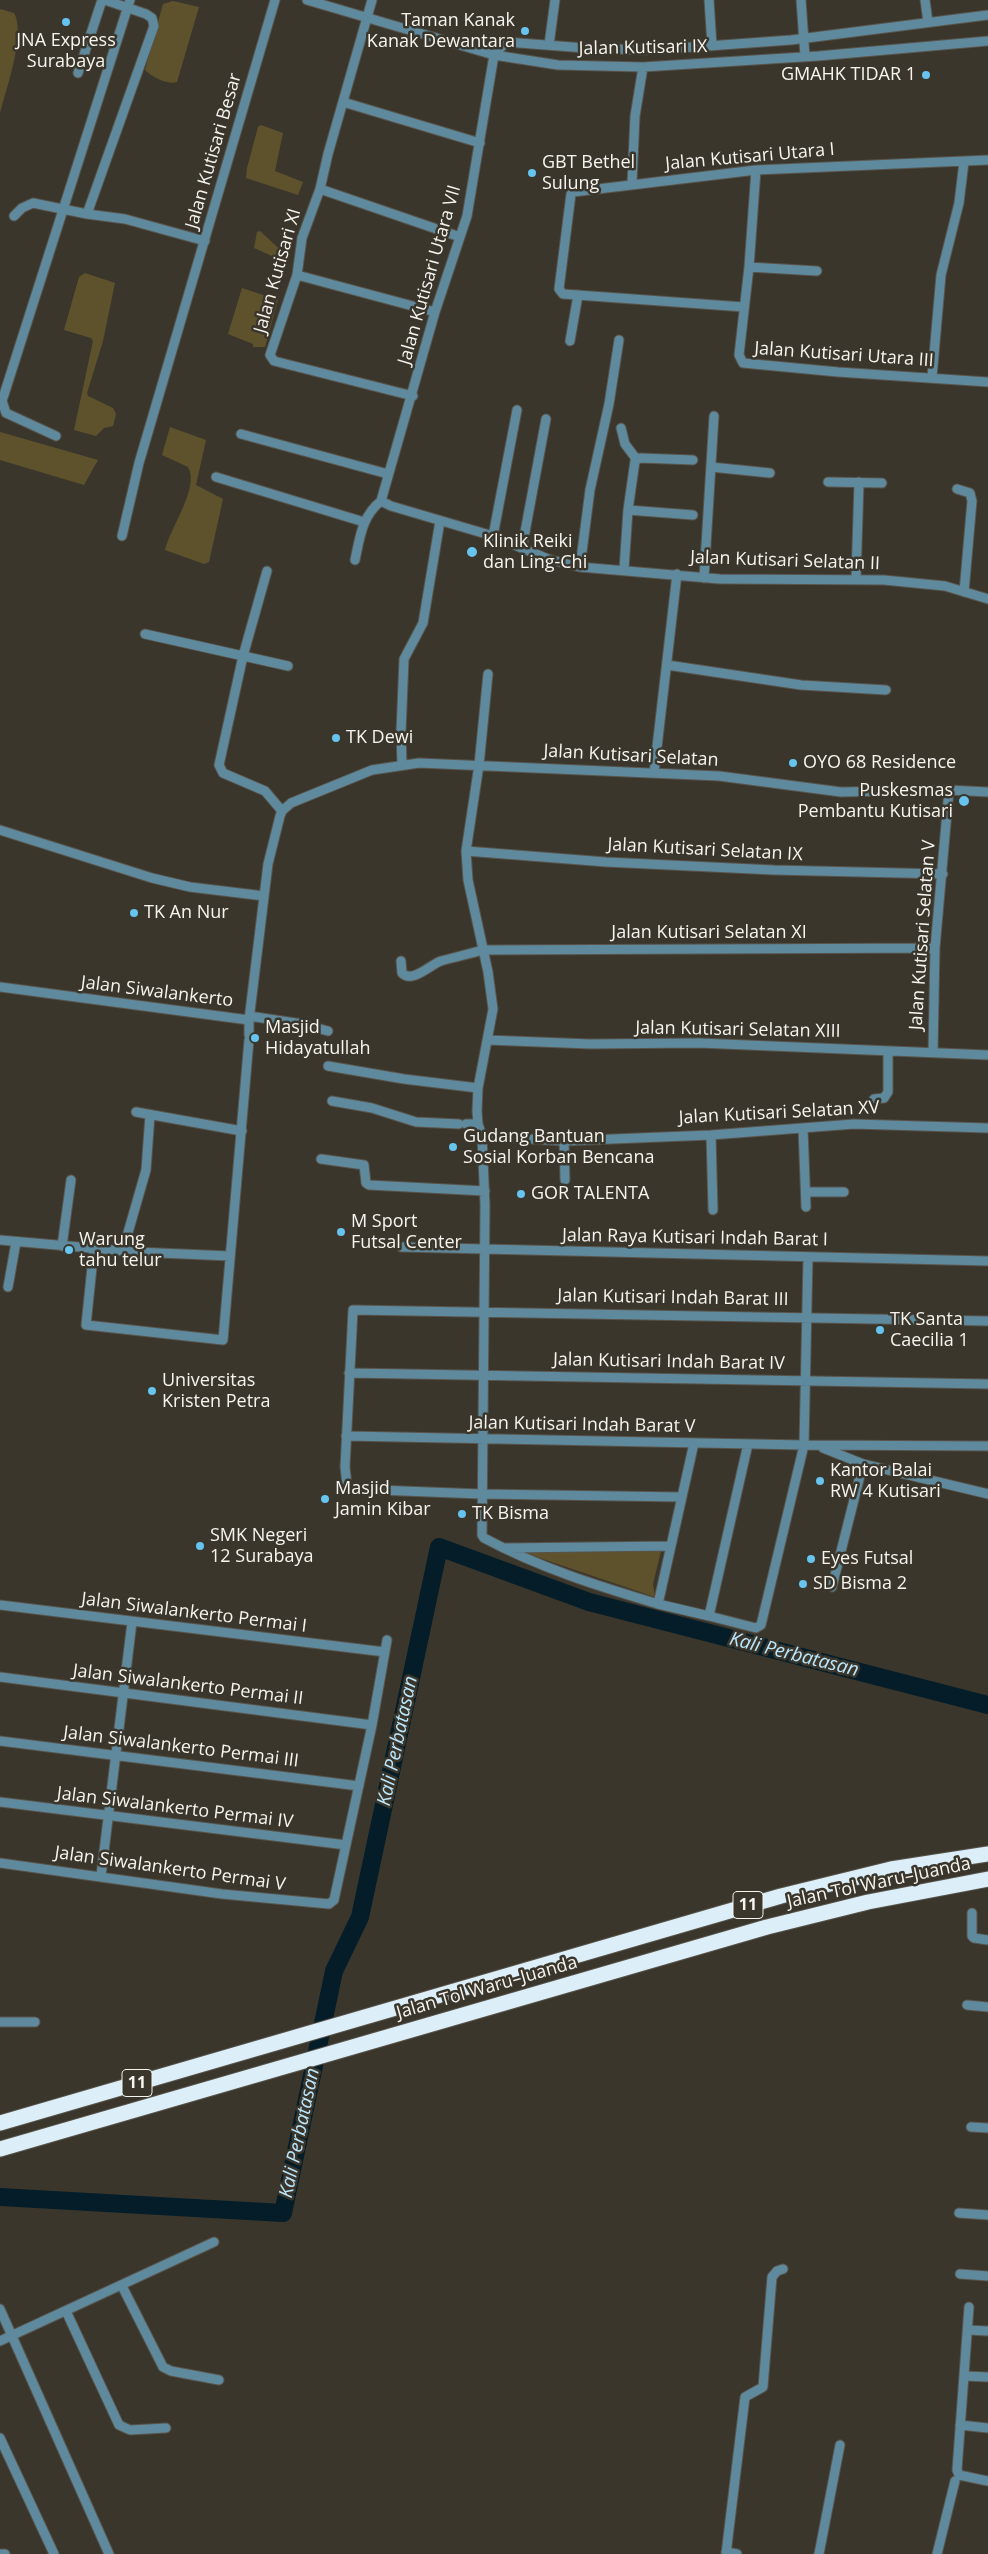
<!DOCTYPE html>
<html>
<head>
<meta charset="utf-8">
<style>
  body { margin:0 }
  canvas { display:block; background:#3a362c }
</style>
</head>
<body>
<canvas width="988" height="2554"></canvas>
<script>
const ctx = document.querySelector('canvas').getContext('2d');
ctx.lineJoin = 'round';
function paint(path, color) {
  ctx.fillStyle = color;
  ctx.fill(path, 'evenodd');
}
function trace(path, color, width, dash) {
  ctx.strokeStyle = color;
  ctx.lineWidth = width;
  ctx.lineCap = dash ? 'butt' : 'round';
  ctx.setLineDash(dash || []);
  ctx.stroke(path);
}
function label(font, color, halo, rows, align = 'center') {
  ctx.font = font + ' "Open Sans",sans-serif';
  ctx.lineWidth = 5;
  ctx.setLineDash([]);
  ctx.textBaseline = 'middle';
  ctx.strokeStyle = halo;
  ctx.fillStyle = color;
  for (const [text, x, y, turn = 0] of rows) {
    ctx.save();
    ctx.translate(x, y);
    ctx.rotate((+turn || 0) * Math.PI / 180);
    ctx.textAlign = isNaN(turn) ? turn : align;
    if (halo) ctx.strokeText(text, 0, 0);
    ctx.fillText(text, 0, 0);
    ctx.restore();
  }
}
const green = new Path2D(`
  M173,1L199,7L177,82C167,85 152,77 145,70L163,4Z
  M0,9L14,13C26,34 6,89 0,113Z
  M261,125L283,133L275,171L303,182L298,195L246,178L247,168L258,127Z
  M260,231L286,255L283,261L254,248L257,232Z
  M85,273L115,283L103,341L87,393L88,396L113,408L116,414L113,426L104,428L96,436L74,430L93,341L91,338L64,330L79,277Z
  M242,288L278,300L265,347H253V344L228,334Z
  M170,427L206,440L196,485L223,499L209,562L204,564L165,550C170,528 200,487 188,467L162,455Z
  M0,432L98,460L84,485L0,460Z
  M662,1547L653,1584L655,1597L522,1552Z`);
const river = new Path2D(`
  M0,2197L283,2213L334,1971L360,1917L439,1547L589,1602L988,1705`);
const street = new Path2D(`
  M307,0L494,55L558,65L643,67L818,56L988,41
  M372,0L328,154L320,189L302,238L297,275L270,355L274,361L413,396
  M709,0L712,45
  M801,0L805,56
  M925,0L928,22
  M549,45L555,0
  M343,102L480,143
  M756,170L749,267L739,355L743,363L838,372L988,382
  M632,183L635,116L643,67
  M320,189L460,237
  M87,214L125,219L205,241
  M14,216L22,208L33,203L87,214L154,26L152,18L146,14L105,0L101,3L78,73
  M749,267L817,271
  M297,275L435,312
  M744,307L563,294L559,289L571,194L573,192L756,170L988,160
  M570,341L578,295
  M932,377L941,275L959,203L964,162
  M621,428L625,444L637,460
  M241,434L388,474
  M56,436L6,413L2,401L130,0
  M711,467L770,473
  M216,477L364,522
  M828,482L882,483
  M957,489L970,493L972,501L964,592
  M381,501L435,312L467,216L494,55L506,42L585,48L643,50L694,47L791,40L988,15
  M381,501L391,506L493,536L548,559L580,567L720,579L884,580L945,586L988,599
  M628,510L693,515
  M122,536L139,463L275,0
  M493,536L517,410
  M522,548L546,419
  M355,560C360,537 362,516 381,501
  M580,567L590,490L609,404L619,340
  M624,569L628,510L635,461L640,458L693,460
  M267,571L243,656L219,765L223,773L265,791L282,811
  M704,578L714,416
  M856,578L859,482
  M145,634L288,666
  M667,665L801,685L886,690
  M488,674L479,765L466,851L468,880L488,972L493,1009L478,1088L477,1111L478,1124L482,1136L485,1205L482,1535L484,1538C540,1568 598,1586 658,1604
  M402,765L401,732L404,659L423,623L440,521
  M654,773L677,574
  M0,830L152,878L190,887L264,896
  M466,851L606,862L774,870L943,874
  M401,961L402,973C412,984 431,964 441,961C455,957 469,954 483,950L935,948
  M0,987L249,1020L268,864L280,816L282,811L291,803L372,770L419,763L719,776L841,792L949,790L988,792
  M249,1016L302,1024L328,1031
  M249,1020V1035
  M487,1040L590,1044L699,1043L988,1055
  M933,1052L935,948L949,790
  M328,1066L404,1079L478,1088
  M874,1099L884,1098L888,1092V1051
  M332,1101L372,1108L416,1122L459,1124
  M136,1112L242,1131
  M466,1124H478
  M803,1128L806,1207
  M711,1135L713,1210
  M482,1136L564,1141L711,1135L854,1124L988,1128
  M564,1141L565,1180
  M321,1159L364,1165L366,1183L369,1185L485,1191
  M806,1192H844
  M0,1240L136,1252L230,1256
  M62,1246L71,1180
  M401,1247L988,1261
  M94,1248L86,1325L223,1340L249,1040
  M123,1250L146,1170L150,1115
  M8,1287L16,1242
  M349,1373L988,1384
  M346,1436L804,1445L988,1446
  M694,1443L658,1604L709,1616
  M748,1444L709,1616L756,1628L761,1625L804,1445L808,1257
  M823,1448L863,1464L988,1494
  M682,1497L481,1494L351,1489L347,1485L345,1467L353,1310L988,1321
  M506,1548L671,1546
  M832,1587L863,1464
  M0,1605L385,1652
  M0,1677L372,1725
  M0,1741L359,1786
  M0,1802L346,1845
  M0,1863L222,1894L329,1904L334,1900L372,1725L387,1640
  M101,1876L132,1622
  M972,1913V1936L974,1938L988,1940
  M967,2005L988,2007
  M0,2022H35
  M971,2127L988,2128
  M959,2213L988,2215
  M960,2274L988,2276
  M122,2286L163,2367L171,2371L219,2380
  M969,2307L957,2470L959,2475L988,2481
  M0,2309L109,2554
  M66,2311L119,2425L130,2430L166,2428
  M968,2330L988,2331
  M0,2341L214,2242
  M964,2376L988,2377
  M960,2425L988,2428
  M0,2438L54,2554
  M726,2552L737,2554
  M0,2554H5
  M726,2554L745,2397L763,2387L772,2277L777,2271L783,2269
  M819,2554L840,2445
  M937,2554L955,2481`);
const highway = new Path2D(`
  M0,2123L781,1896L891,1869L988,1854
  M0,2149L767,1927L868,1902L988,1879`);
const markers = [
  [66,22,5,"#66c4ef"],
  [525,31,5,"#66c4ef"],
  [926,75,5,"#66c4ef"],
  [532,173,5,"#66c4ef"],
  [472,552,6,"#66c4ef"],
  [336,738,5,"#66c4ef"],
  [793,763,5,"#66c4ef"],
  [964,801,6,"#66c4ef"],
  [134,913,5,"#66c4ef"],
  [255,1038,5,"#66c4ef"],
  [453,1147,5,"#66c4ef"],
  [521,1194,5,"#66c4ef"],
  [341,1232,5,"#66c4ef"],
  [69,1250,5,"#66c4ef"],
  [880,1330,5,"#66c4ef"],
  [152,1391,5,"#66c4ef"],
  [820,1481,5,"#66c4ef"],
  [325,1499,5,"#66c4ef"],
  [462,1514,5,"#66c4ef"],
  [200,1546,5,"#66c4ef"],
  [811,1559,5,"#66c4ef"],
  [803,1584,5,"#66c4ef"]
];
const shields = [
  [748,1905,30],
  [137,2083,30]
];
const shieldNames = [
  ["11",748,1905],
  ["11",137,2083]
];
const poiNames = [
  ["Taman Kanak",515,21,"right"],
  ["Kanak Dewantara",515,42,"right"],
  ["JNA Express",66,41,"center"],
  ["Surabaya",66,62,"center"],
  ["GMAHK TIDAR 1",916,75,"right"],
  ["GBT Bethel",542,163],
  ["Sulung",542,184],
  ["Klinik Reiki",483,542],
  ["dan Ling-Chi",483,563],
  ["TK Dewi",346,738],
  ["OYO 68 Residence",803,763],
  ["Puskesmas",953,791,"right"],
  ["Pembantu Kutisari",953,812,"right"],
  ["TK An Nur",144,913],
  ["Masjid",265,1028],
  ["Hidayatullah",265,1049],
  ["Gudang Bantuan",463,1137],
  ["Sosial Korban Bencana",463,1158],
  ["GOR TALENTA",531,1194],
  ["M Sport",351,1222],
  ["Futsal Center",351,1243],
  ["Warung",79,1240],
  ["tahu telur",79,1261],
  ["TK Santa",890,1320],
  ["Caecilia 1",890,1341],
  ["Universitas",162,1381],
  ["Kristen Petra",162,1402],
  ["Kantor Balai",830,1471],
  ["RW 4 Kutisari",830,1492],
  ["Masjid",335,1489],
  ["Jamin Kibar",335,1510],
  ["TK Bisma",472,1514],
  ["SMK Negeri",210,1536],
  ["12 Surabaya",210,1557],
  ["Eyes Futsal",821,1559],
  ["SD Bisma 2",813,1584]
];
const streetNames = [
  ["Jalan Kutisari IX",643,48,-1],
  ["Jalan Kutisari Besar",214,151,-74],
  ["Jalan Kutisari Utara I",750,157,-5],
  ["Jalan Kutisari XI",278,271,-74],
  ["Jalan Kutisari Utara VII",430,275,-74],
  ["Jalan Kutisari Utara III",844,355,4],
  ["Jalan Kutisari Selatan II",785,561,2],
  ["Jalan Kutisari Selatan",631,756,3],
  ["Jalan Kutisari Selatan IX",705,850,3],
  ["Jalan Kutisari Selatan XI",709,933],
  ["Jalan Kutisari Selatan V",923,935,-86],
  ["Jalan Siwalankerto",157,992,7],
  ["Jalan Kutisari Selatan XIII",738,1030,1],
  ["Jalan Kutisari Selatan XV",779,1113,-3],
  ["Jalan Raya Kutisari Indah Barat I",695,1238,1],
  ["Jalan Kutisari Indah Barat III",673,1298,1],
  ["Jalan Kutisari Indah Barat IV",669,1362,1],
  ["Jalan Kutisari Indah Barat V",582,1425,1],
  ["Jalan Siwalankerto Permai I",194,1613,7],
  ["Jalan Siwalankerto Permai II",188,1685,7],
  ["Jalan Siwalankerto Permai III",181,1747,7],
  ["Jalan Siwalankerto Permai IV",175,1808,7],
  ["Jalan Siwalankerto Permai V",170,1869,8],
  ["Jalan Tol Waru–Juanda",879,1883,-12],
  ["Jalan Tol Waru–Juanda",487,1988,-16]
];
const waterNames = [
  ["Kali Perbatasan",794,1655,14],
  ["Kali Perbatasan",398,1741,-78],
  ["Kali Perbatasan",300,2133,-78]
];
paint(green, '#5e522d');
trace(river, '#041d28', 18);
trace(street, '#58544b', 11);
trace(highway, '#58544b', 17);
trace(street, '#5f899d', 9);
trace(highway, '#dceff9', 15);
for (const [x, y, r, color] of markers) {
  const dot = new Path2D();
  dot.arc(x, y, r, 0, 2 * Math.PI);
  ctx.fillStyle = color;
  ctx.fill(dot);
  trace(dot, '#3a362c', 2);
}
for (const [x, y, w] of shields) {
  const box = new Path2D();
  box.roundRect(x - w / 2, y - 13.5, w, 27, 4);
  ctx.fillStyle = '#3a362c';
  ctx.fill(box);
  trace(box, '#f6f4ee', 1);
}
label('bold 16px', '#f6f4ee', null, shieldNames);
label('18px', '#f6f4ee', '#3a362c', poiNames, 'left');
label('18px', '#f6f4ee', '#3a362c', streetNames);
label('italic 19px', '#bbe8fe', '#3a362c', waterNames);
</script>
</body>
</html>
